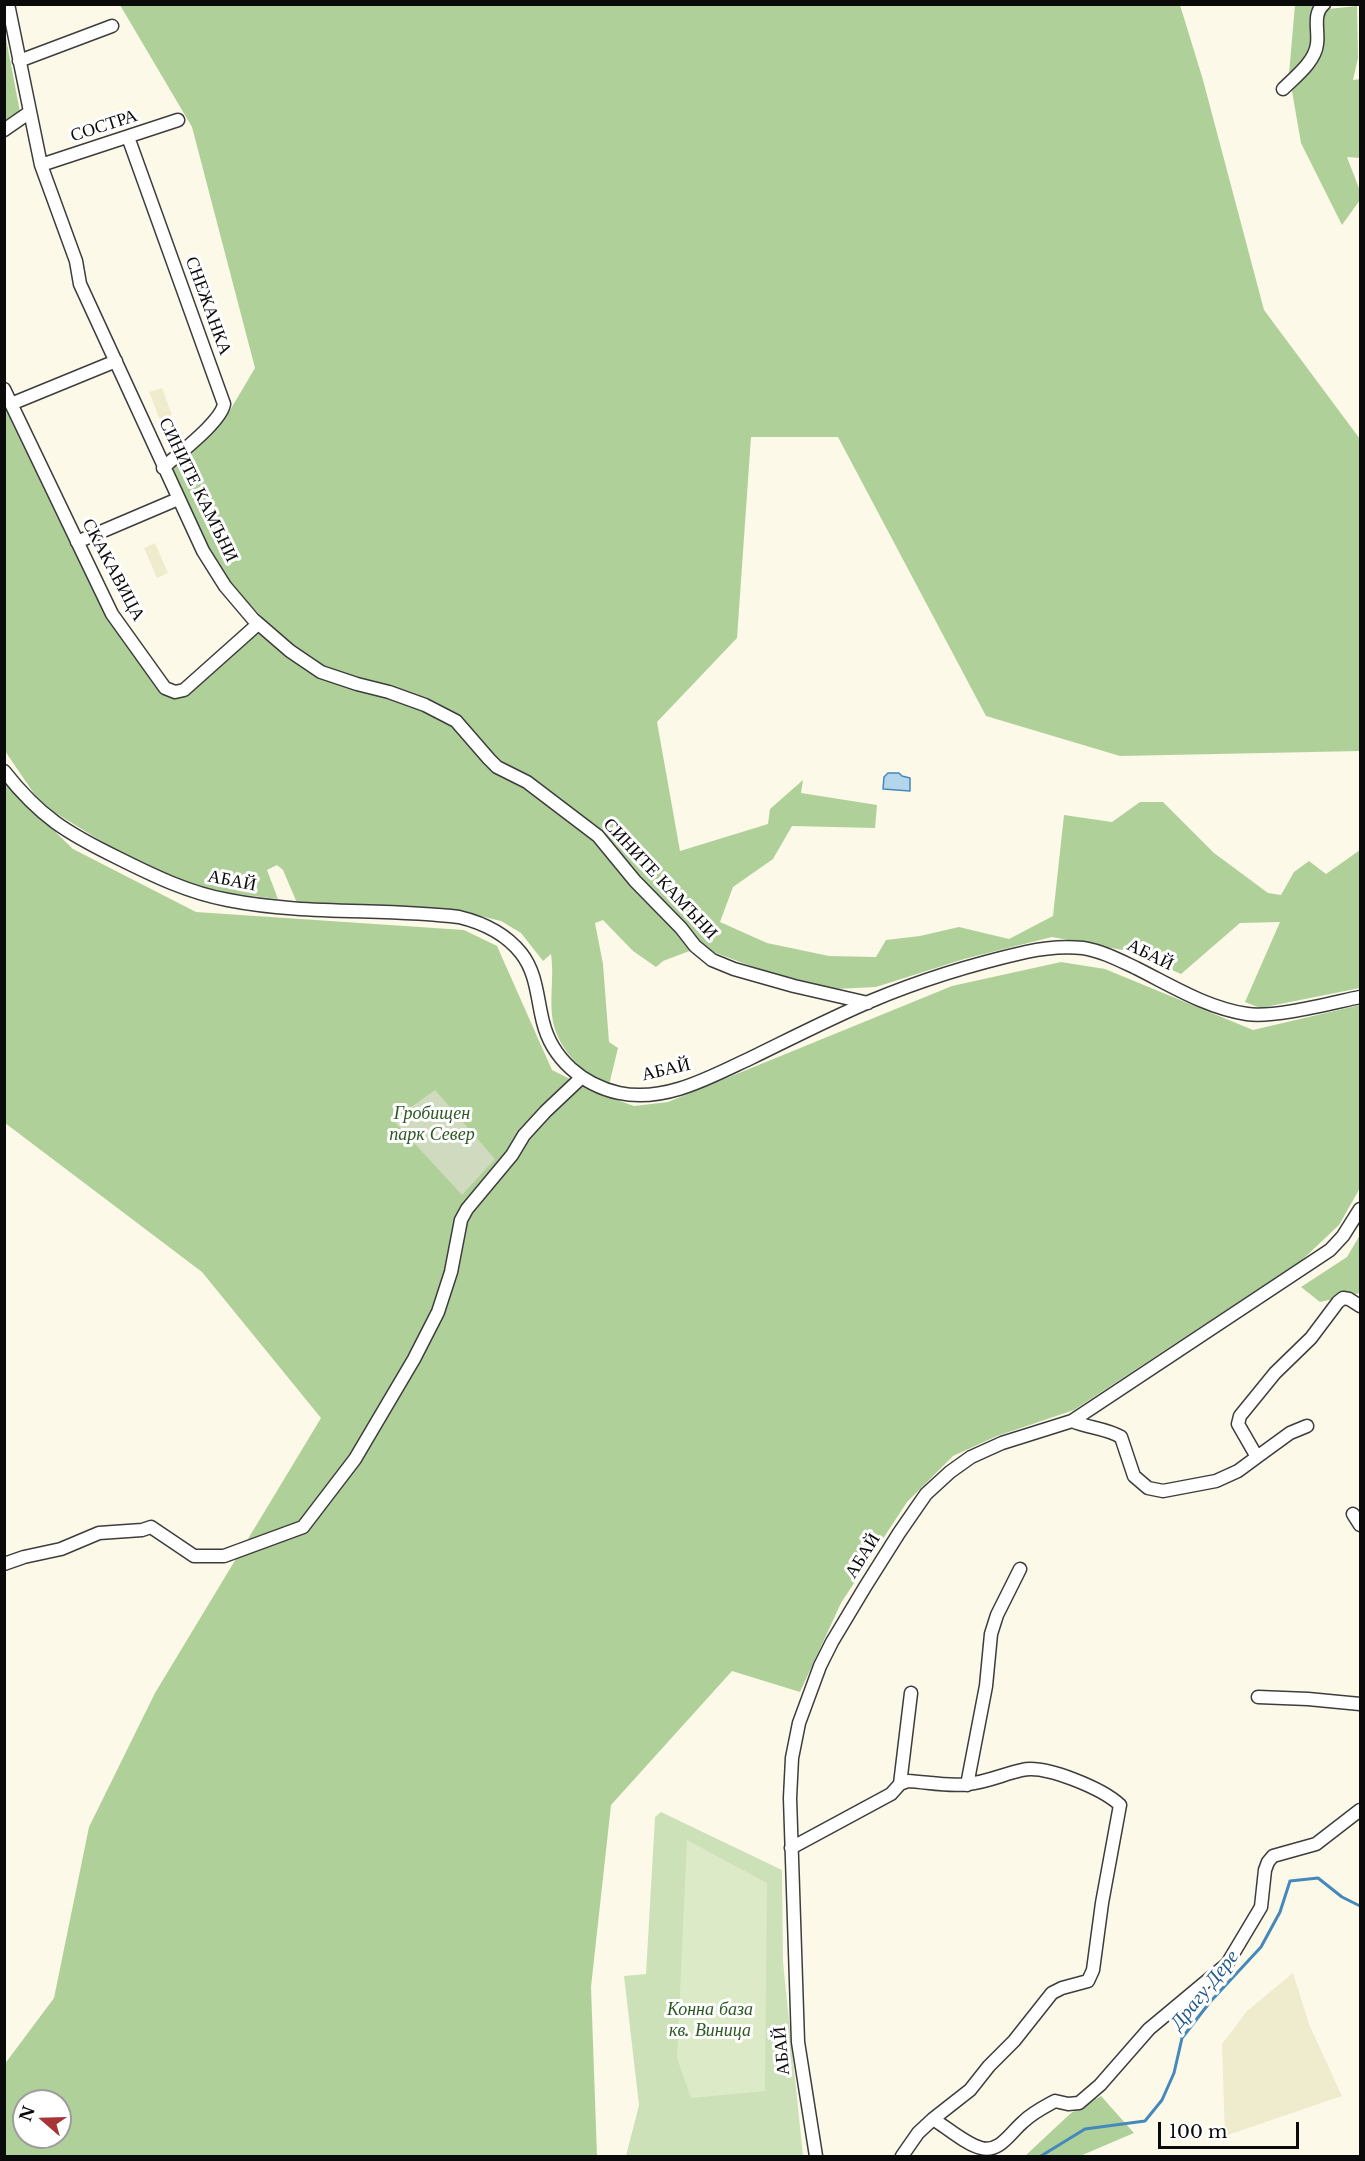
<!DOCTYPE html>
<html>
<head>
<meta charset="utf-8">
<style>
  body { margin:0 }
  #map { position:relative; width:1365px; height:2161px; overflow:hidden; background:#fcf9e9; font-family:"Libre Baskerville",serif }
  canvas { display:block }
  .frame { position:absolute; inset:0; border:6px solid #0a0a0a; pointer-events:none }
  .north { position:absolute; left:12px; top:2089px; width:60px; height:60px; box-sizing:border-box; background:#fff; border:2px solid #9d9d9d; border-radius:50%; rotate:290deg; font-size:16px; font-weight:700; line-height:24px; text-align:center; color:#0a0a0a }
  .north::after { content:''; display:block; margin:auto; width:21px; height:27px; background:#a73537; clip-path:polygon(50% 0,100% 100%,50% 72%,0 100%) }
  .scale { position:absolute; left:1158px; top:2122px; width:141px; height:27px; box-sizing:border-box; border:3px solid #0a0a0a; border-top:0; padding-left:8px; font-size:18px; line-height:21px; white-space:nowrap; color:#0a0a0a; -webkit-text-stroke:4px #fff; paint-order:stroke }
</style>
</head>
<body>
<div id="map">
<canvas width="1365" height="2161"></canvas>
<div class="frame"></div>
<div class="north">N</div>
<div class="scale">100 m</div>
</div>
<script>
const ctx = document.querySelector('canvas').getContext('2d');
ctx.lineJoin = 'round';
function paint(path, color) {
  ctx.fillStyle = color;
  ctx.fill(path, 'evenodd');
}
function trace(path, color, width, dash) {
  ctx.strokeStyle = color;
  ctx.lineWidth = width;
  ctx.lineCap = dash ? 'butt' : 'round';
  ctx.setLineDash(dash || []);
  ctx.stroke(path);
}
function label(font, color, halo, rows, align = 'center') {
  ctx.font = font + ' "Libre Baskerville",serif';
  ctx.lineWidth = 6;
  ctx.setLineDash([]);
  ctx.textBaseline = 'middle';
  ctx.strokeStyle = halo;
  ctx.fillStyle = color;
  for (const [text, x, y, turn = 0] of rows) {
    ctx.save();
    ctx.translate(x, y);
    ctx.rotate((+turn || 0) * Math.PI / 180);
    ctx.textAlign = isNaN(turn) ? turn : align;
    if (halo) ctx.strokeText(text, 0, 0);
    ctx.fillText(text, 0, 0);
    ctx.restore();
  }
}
const farmland = new Path2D(`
  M162,388L172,415L160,420L149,392Z
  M155,543L168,573L157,578L144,548Z
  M1293,1973L1309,2024L1342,2096L1225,2136L1222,2044L1247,2011Z`);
const green = new Path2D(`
  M661,1812L782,1870L783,1962L803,2156H626L639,2105L624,1976L646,1974L655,1817Z`);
const forest = new Path2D(`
  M120,5H1180L1203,80L1264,310L1360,439V751L1120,756L986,716L838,437H751L737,638L657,722L680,851L768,824L770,809L803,780L801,793L877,805L875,828L792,826L773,859L733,887L720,922L767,943L829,956L876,957L886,940L920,936L959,927L1009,939L1053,916L1064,815L1112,822L1140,802H1163L1214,853L1268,893L1281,895L1294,872L1309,861L1326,874L1360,850V988L1260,1008L1245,1002L1280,922L1240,923L1181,974L1128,951L1052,937L964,959L876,987L835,989L764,971L700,947L663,961L656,967L633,951L603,920L595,923L603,964L609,1042L618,1048L609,1085C582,1073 555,1047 552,1015C550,995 554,975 551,954L543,961L521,933L501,921L467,913L419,908L297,903L283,870L277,865L267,870L278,899L219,892L182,881L114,849L41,804L5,751L4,399L109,619L165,688L184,690L262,617L214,568L169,472L229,412L255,368L192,127Z
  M1295,5H1328V9L1357,6L1358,58L1353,80L1360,79V158L1347,157L1360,191V200L1342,225L1301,143L1289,74Z
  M4,28L20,112L4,126Z
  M5,783L73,849L196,912L464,930L497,946L552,1070L600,1094L634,1106L668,1102L952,986L1061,962L1105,969L1253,1030L1360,1005V1188L1339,1225L1302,1260L1074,1410L997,1436L953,1456L907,1502L841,1603L800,1692L732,1671L611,1805L591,1987L597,2156H5L4,2065L54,1998L89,1827L155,1693L321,1418L202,1272L5,1123ZM24,2101H60V2137H24Z
  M1360,1235V1293L1320,1302L1301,1287L1347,1257Z
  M1101,2096L1134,2133L1080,2156H1025L1071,2113Z`);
const cemetery = new Path2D(`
  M435,1090L495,1159L462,1195L393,1120Z`);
const pitch = new Path2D(`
  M687,1840L767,1883L765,2091L691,2098L677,2058Z`);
const water = new Path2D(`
  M888,773H899L902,776L910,778V791L883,789L884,777Z`);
const stream = new Path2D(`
  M1041,2156L1085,2129L1145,2121L1162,2100L1174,2073L1182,2038L1210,2002L1261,1947L1280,1912L1290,1881L1318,1878L1342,1897L1360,1906`);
const minor = new Path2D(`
  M8,4L41,165L76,261L80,284L203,551L225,586L253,619L290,651L321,672L357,684L389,692L425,705L456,721L489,759L497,767L527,782L598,836L635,881L681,928L695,946L712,960L734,969L794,986L868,1003
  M19,61L112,26
  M1283,89C1295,77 1315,62 1317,44C1319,30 1312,14 1324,4
  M4,130L30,112
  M128,137L224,404C221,422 178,454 163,468
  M41,165L178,120
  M4,389L112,614L165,688L175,692L184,690L258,624
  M11,404L116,361
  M77,542L178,499
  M4,771C40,817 67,833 118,858C154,876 189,893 228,900C304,915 383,908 459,917C484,923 505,933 521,953C537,973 537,999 543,1022C552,1059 583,1085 619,1093C666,1103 712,1076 753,1057C792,1038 831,1018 871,1001C921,980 973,964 1026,952C1044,948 1064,946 1083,948C1102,951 1119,960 1136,968C1172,986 1207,1008 1247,1014C1275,1018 1331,1003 1360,997
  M1072,1421C1088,1428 1106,1428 1121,1437L1134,1476L1148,1488L1163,1491L1216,1481L1238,1471L1257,1457L1238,1424L1240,1416L1275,1373L1311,1338L1338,1302L1343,1298L1349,1299L1360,1306
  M1257,1457L1290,1433L1307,1426
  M1353,1514L1360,1525
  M4,1564L24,1557L61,1549L99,1533L142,1530L151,1527L194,1556H224L303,1527L355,1459L414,1359L438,1312L451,1272L461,1220L467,1209L512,1155L524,1135L546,1111L582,1077
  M1258,1697L1308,1699L1360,1704
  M900,1784L911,1693
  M967,1785L986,1686L991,1634L997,1615L1020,1569
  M791,1848L891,1794L900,1784L908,1781C927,1782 950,1787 968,1784C987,1782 1004,1774 1022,1770C1045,1764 1103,1789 1120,1805L1102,1903L1093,1970L1088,1981L1062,1988L1052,1993L1014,2041L989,2066L970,2090L933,2119
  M816,2156L798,2042L790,1798L792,1758L799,1723L820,1666L832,1642L865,1587L899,1533L926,1494L950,1472L971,1457L1002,1443L1072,1421L1330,1250L1343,1236L1360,1209
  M902,2156L918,2133L933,2119C946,2127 967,2145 981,2148C1000,2153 1011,2132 1023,2122C1032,2113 1044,2107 1055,2101L1068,2104L1079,2103L1100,2085L1149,2029L1227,1964L1261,1907L1265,1870L1268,1862L1273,1856L1316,1844L1360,1810`);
const streetNames = [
  ["СОСТРА",104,126,-18],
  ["СНЕЖАНКА",208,306,70],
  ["СИНИТЕ КАМЪНИ",198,490,64],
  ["СКАКАВИЦА",113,570,62],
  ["СИНИТЕ КАМЪНИ",660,879,47],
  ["АБАЙ",232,881,11],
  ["АБАЙ",1150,955,26],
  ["АБАЙ",666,1070,-13],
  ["АБАЙ",863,1556,-58],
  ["АБАЙ",782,2051,-95]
];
const parkNames = [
  ["Гробищен",432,1114],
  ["парк Север",432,1135],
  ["Конна база",710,2010],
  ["кв. Виница",710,2031]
];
const waterNames = [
  ["Драгу Дере",1205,1990,-51]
];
paint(farmland, '#eeeccd');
paint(green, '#cce1b8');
paint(forest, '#b0d099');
paint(cemetery, '#d0dabe');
paint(pitch, '#ddeac8');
paint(water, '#b4d6ed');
trace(water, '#4588bb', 1.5);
trace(stream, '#4588bb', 3);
trace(minor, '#3d3d3d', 15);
trace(minor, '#fff', 12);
label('18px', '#0a0a0a', '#fff', streetNames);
label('italic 18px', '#2d5823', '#fff', parkNames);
label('italic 20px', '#245b8a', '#fff', waterNames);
</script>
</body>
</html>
